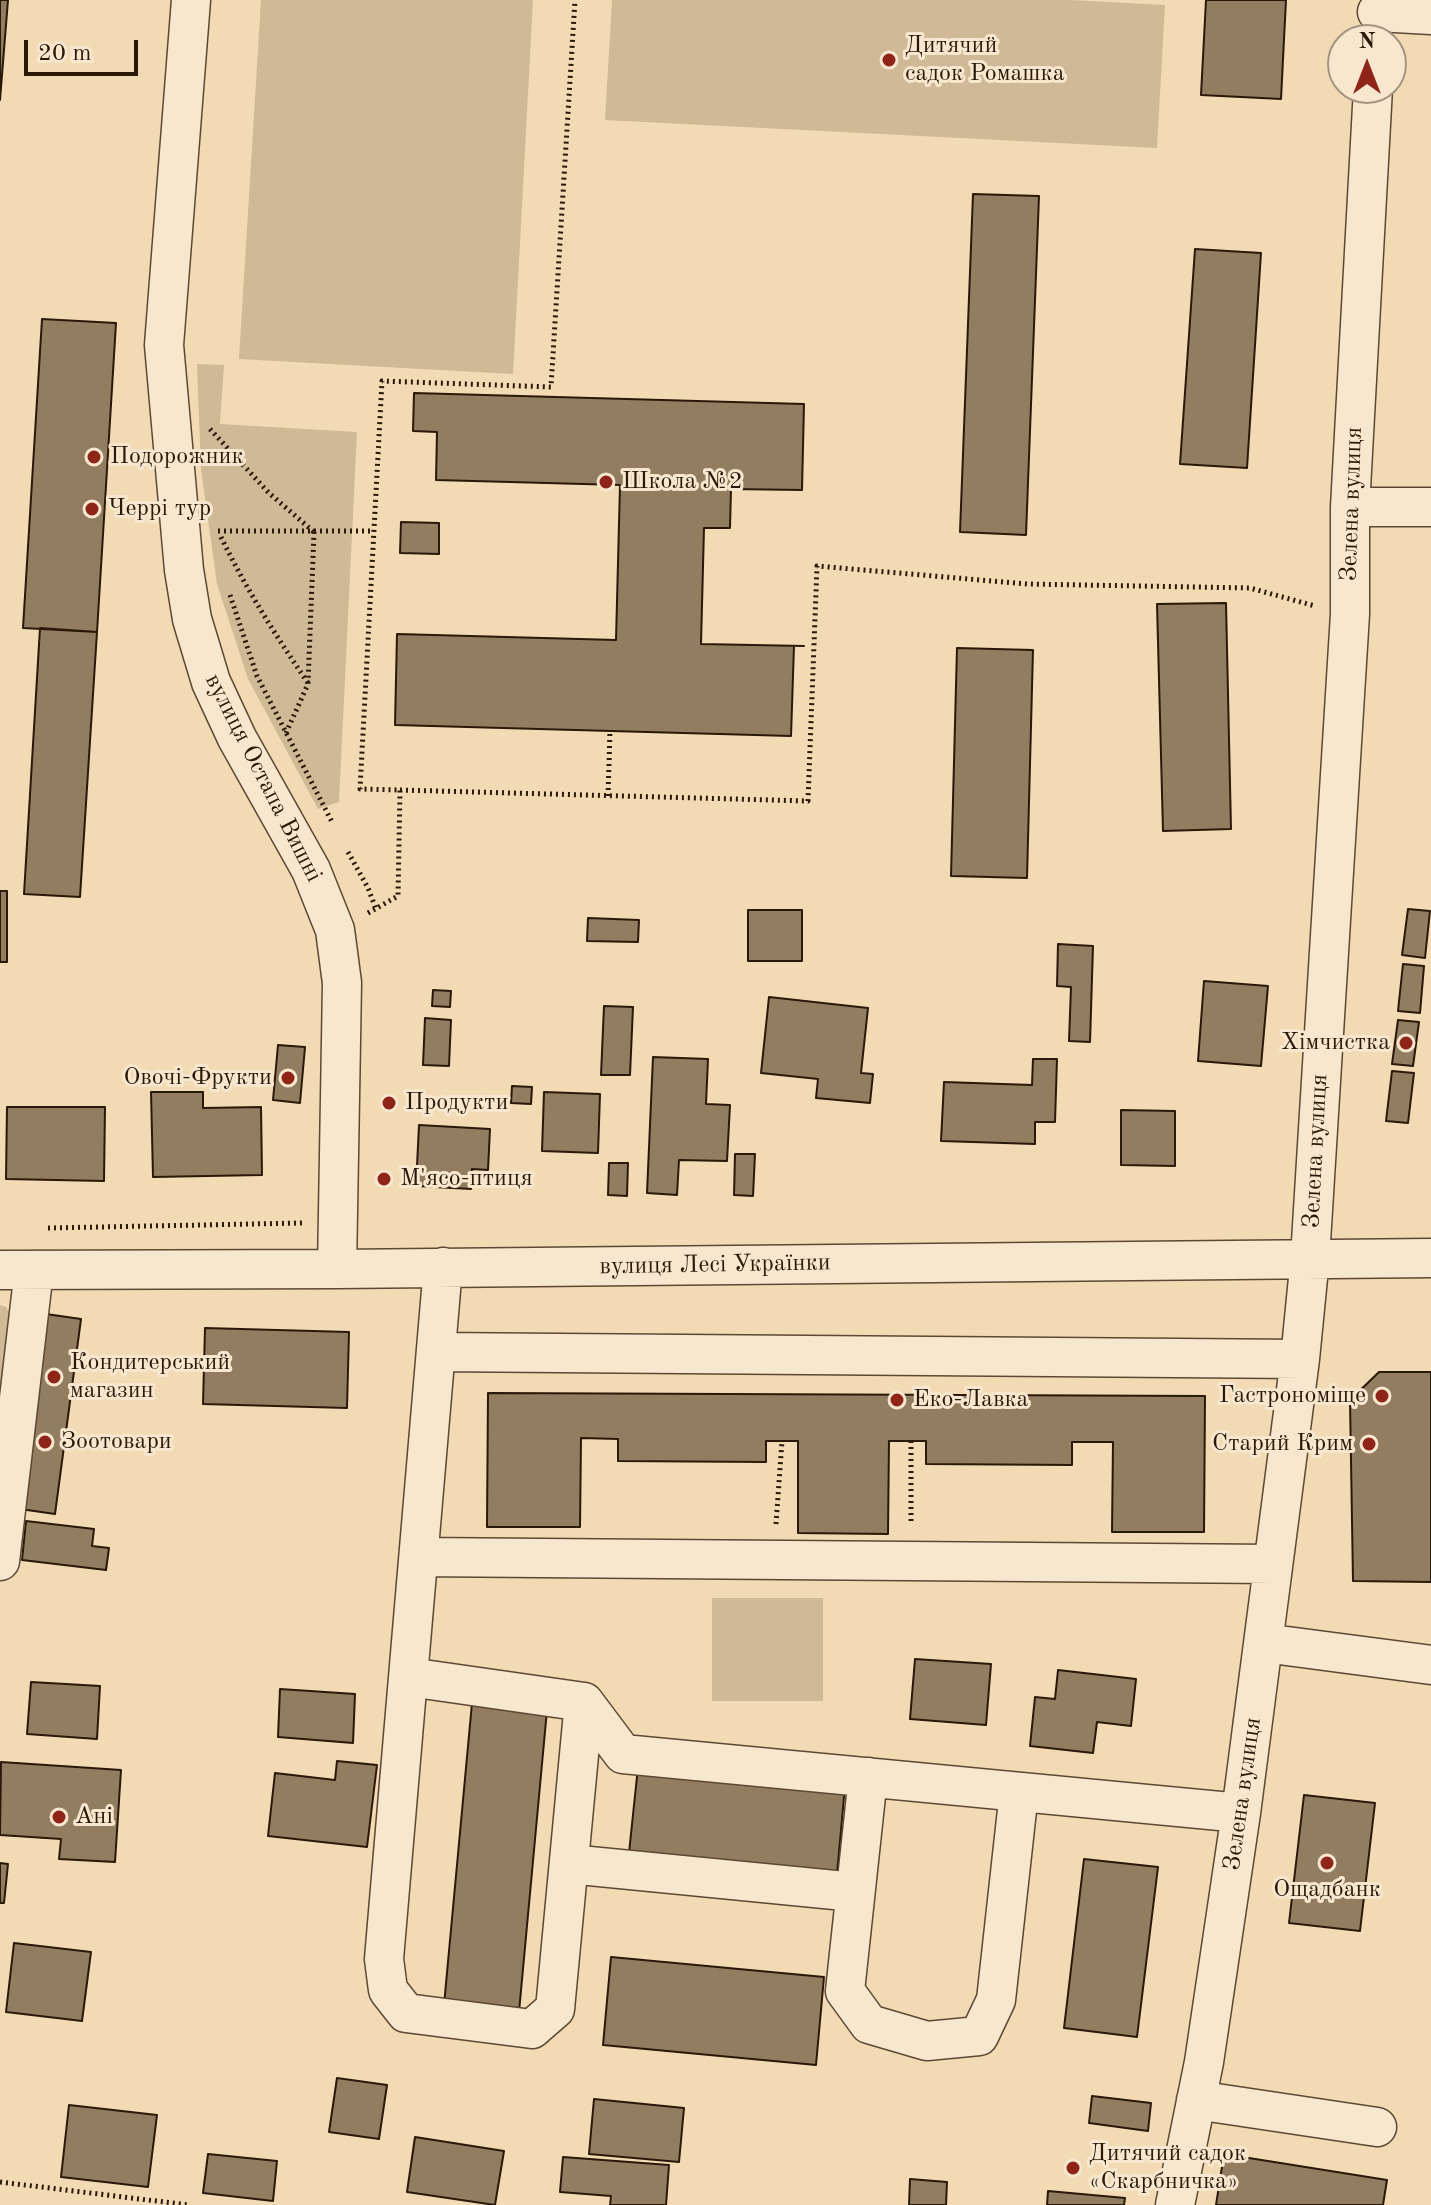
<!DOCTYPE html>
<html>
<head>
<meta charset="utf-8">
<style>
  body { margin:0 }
  #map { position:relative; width:1431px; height:2205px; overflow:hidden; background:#f2dab4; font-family:"Old Standard TT",serif }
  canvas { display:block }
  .north { position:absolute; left:1327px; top:24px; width:80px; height:80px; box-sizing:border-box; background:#f7e7ce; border:2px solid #a5947f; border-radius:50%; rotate:0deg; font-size:22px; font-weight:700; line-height:32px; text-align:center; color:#2a1808 }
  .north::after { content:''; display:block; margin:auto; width:28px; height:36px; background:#8f2418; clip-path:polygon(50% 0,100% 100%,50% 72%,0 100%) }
  .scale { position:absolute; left:24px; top:40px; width:114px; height:36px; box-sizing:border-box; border:4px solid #2a1808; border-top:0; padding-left:10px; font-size:24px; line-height:28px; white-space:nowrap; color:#2a1808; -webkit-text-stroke:6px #f7e7ce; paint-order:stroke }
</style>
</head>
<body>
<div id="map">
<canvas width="1431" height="2205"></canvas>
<div class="north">N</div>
<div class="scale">20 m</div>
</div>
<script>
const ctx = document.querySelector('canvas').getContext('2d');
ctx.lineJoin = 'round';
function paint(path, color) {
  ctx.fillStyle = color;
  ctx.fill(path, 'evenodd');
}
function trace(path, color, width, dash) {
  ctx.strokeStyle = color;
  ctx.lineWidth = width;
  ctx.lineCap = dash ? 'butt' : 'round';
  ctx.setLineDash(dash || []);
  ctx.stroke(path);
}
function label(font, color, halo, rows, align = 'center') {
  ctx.font = font + ' "Old Standard TT",serif';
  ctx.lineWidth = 6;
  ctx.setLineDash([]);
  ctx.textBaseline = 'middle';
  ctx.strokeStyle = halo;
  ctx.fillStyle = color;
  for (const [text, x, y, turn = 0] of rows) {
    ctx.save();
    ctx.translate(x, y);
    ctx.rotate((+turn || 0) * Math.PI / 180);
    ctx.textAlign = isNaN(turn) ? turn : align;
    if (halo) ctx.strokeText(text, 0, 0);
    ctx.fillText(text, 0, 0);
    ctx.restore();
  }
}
const green = new Path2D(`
  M261,0H533L513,374L239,359Z
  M612,0H1071L1165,5L1157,148L605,120Z
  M197,364L224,365L220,424L357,432L339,802L318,809L248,679L217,584L201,469Z
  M0,1305L6,1307L12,1317L0,1446Z
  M712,1598H823V1701H712Z`);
const building = new Path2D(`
  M0,0H8L0,100Z
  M1206,0H1286L1281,99L1201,95Z
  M973,194L1039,196L1026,535L960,532Z
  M1195,249L1261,253L1247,468L1180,464Z
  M42,319L116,323L97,632L23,628Z
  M414,393L804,404L802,490L731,489L730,528H704L701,644L804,646H794L791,736L395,725L397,634L616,640L620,485L436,480L437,432L413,431Z
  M401,522L439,523V554L400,553Z
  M1226,603L1231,829L1163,831L1157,604Z
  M40,628L97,632L80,897L24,894Z
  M957,648L1033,650L1027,878L951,876Z
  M0,891H7V962H0Z
  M1408,909L1430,911L1425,958L1402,955Z
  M748,910H802V961H748Z
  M588,918L639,920L638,942L587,941Z
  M1058,944L1093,946L1090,1042L1069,1041L1071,987L1057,986Z
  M1403,964L1424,966L1420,1013L1398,1011Z
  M1204,981L1268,986L1261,1066L1198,1061Z
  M433,990L451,991L450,1007L432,1006Z
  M769,997L868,1008L861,1073L873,1074L870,1103L816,1098L818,1079L761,1073Z
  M604,1006L633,1007L630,1075H601Z
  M425,1018L451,1020L449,1066L423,1065Z
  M1398,1020L1419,1022L1413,1066L1392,1064Z
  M278,1045L305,1047L300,1103L273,1100Z
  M653,1057L708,1059L706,1104L730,1105L727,1161L679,1160L677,1195L647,1193Z
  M1033,1059H1057L1055,1122H1035V1144L941,1141L944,1082L1032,1085Z
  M1392,1071L1414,1073L1408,1123L1386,1121Z
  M512,1086L532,1087L531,1104L511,1103Z
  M151,1092H203V1108L261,1107L262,1175L153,1177Z
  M544,1092L600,1094L598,1153L542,1151Z
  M7,1107H105L104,1181L6,1179Z
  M1121,1110L1175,1111V1166L1121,1165Z
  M419,1125L490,1129L488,1170L472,1169L471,1189L416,1186Z
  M735,1154H755L753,1196L734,1195Z
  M609,1163H628L627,1196L608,1195Z
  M46,1314L81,1319L55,1514L20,1509Z
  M205,1328L349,1332L347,1408L203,1404Z
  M1379,1372H1431V1582L1353,1581L1350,1400Z
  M488,1393L1205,1396L1204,1532H1112L1113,1442H1072V1465L926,1464V1441H889L888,1534L798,1533V1441H766V1462L618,1461V1439L581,1438L580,1527H487Z
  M26,1521L94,1529L92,1546L109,1548L106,1570L22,1560Z
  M915,1659L991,1664L986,1725L910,1719Z
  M1058,1670L1136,1679L1131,1726L1097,1722L1093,1753L1030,1746L1035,1697L1055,1699Z
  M31,1682L100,1686L97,1739L27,1734Z
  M280,1689L355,1694L353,1743L278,1737Z
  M472,1703L547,1710L519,2012L444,2005Z
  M337,1761L377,1765L367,1847L268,1836L275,1773L335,1780Z
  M1,1762L121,1770L115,1862L59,1859L61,1839L0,1835Z
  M638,1767L845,1786L837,1874L629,1853Z
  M1304,1795L1375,1803L1360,1931L1289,1923Z
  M1084,1859L1158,1867L1137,2037L1064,2028Z
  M0,1863L8,1864L4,1903H0Z
  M14,1943L91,1952L82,2021L6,2012Z
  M611,1957L824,1977L816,2065L603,2045Z
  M337,2078L387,2085L379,2139L329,2132Z
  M1092,2096L1151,2103L1148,2131L1089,2123Z
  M594,2099L684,2108L679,2162L589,2154Z
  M69,2105L157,2115L148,2187L61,2177Z
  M415,2137L504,2151L495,2205L407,2192Z
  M208,2154L277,2161L273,2201L203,2193Z
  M1224,2154L1387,2180L1383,2205H1216Z
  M563,2157L669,2165L666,2205H610L611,2196L560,2192Z
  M910,2179L947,2182L946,2205H909Z
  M1048,2191L1125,2198L1124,2205H1047Z`);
const path = new Path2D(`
  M210,429L269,493L314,532
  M218,531H373
  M221,537C246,589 276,636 308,683
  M230,595L257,676L332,822
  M286,733L308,684L314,532
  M400,790L808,801L817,566L1027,584L1250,588L1315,606
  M608,796L610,731
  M348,852L368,888L376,909
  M368,913L398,896L400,790L360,789L382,381L551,387L575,0
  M48,1228L302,1223
  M911,1441V1524
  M776,1524L782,1441
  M0,2182L189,2205`);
const minor = new Path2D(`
  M191,0L164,345L184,570L192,619L211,682L237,738L311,870L335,930L342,983L337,1269
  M1377,12L1431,15
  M1350,507H1431
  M443,1267L384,1959L388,1990L406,2013L532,2029L555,2009L584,1702
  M0,1270L337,1269L1431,1258
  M436,1352L1300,1359
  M419,1557L1273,1564
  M0,1561L34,1270
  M1264,1643L1431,1665
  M409,1677L584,1702L623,1754L1241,1813
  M868,1777L845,1991L869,2024L927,2041L979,2036L996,2000L1019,1792
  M569,1864L855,1892
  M1196,2100L1377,2127
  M1175,2205L1204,2062L1241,1813L1300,1359L1310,1258L1350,614V507L1373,88`);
const markers = [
  [889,60,8,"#8f2418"],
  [94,457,8,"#8f2418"],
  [606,482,8,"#8f2418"],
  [92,509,8,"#8f2418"],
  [1406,1043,8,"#8f2418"],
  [288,1078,8,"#8f2418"],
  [389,1103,8,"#8f2418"],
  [384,1179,8,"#8f2418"],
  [54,1377,8,"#8f2418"],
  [1382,1396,8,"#8f2418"],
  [897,1400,8,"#8f2418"],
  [45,1442,8,"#8f2418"],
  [1369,1444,8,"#8f2418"],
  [59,1817,8,"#8f2418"],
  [1327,1863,8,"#8f2418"],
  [1073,2168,8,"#8f2418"]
];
const poiNames = [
  ["Дитячий",905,46],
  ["садок Ромашка",905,74],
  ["Подорожник",110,457],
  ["Школа №2",622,482],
  ["Черрі тур",108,509],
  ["Хімчистка",1390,1043,"right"],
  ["Овочі-Фрукти",272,1078,"right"],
  ["Продукти",405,1103],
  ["М'ясо-птиця",400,1179],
  ["Кондитерський",70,1363],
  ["магазин",70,1391],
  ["Гастрономіще",1366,1396,"right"],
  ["Еко-Лавка",913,1400],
  ["Зоотовари",61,1442],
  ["Старий Крим",1353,1444,"right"],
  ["Ані",75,1817],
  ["Ощадбанк",1327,1890,"center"],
  ["Дитячий садок",1089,2154],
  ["«Скарбничка»",1089,2182]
];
const streetNames = [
  ["Зелена вулиця",1352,504,-88],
  ["вулиця Остапа Вишні",263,778,63],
  ["Зелена вулиця",1316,1151,-87],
  ["вулиця Лесі Українки",715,1265,-1],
  ["Зелена вулиця",1243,1794,-82]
];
paint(green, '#d0b997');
paint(building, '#927d61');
trace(building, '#2a1808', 2);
trace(minor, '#5c4833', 41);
trace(path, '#2a1808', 5, [2, 4]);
trace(minor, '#f7e7ce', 38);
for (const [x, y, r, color] of markers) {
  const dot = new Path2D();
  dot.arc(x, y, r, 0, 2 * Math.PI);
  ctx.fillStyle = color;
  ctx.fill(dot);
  trace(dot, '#f7e7ce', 3);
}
label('24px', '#2a1808', '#f7e7ce', poiNames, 'left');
label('24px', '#2a1808', '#f7e7ce', streetNames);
</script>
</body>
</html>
